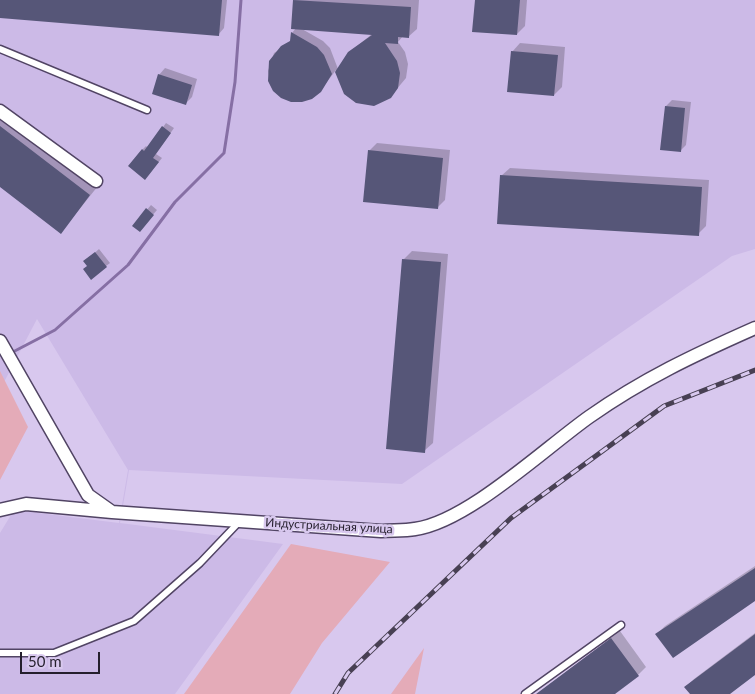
<!DOCTYPE html>
<html>
<head>
<meta charset="utf-8">
<style>
  body { margin:0 }
  #map { position:relative; width:755px; height:694px; overflow:hidden; background:#d8c8ee; font-family:Lato,sans-serif }
  canvas { display:block }
  .scale { position:absolute; left:20px; top:652px; width:80px; height:22px; box-sizing:border-box; border:2px solid #251f2d; border-top:0; padding-left:6px; font-size:15px; line-height:18px; white-space:nowrap; color:#251f2d; -webkit-text-stroke:4px #d8c8ee; paint-order:stroke }
</style>
</head>
<body>
<div id="map">
<canvas width="755" height="694"></canvas>
<div class="scale">50 m</div>
</div>
<script>
const ctx = document.querySelector('canvas').getContext('2d');
ctx.lineJoin = 'round';
function paint(path, color) {
  ctx.fillStyle = color;
  ctx.fill(path, 'evenodd');
}
function trace(path, color, width, dash) {
  ctx.strokeStyle = color;
  ctx.lineWidth = width;
  ctx.lineCap = dash ? 'butt' : 'round';
  ctx.setLineDash(dash || []);
  ctx.stroke(path);
}
function label(font, color, halo, rows, align = 'center') {
  ctx.font = font + ' Lato,sans-serif';
  ctx.lineWidth = 5;
  ctx.setLineDash([]);
  ctx.textBaseline = 'middle';
  ctx.strokeStyle = halo;
  ctx.fillStyle = color;
  for (const [text, x, y, turn = 0] of rows) {
    ctx.save();
    ctx.translate(x, y);
    ctx.rotate((+turn || 0) * Math.PI / 180);
    ctx.textAlign = isNaN(turn) ? turn : align;
    if (halo) ctx.strokeText(text, 0, 0);
    ctx.fillText(text, 0, 0);
    ctx.restore();
  }
}
const built = new Path2D(`
  M0,0H755V249L732,256L402,484L129,470L120,523L283,544L175,694H0V533L14,510L119,523L128,470L37,319L3,384L0,381Z`);
const green = new Path2D(`
  M0,371L28,427L0,480Z
  M291,544L390,562L322,643L290,694H184Z
  M424,648L415,694H391Z`);
const shadow = new Path2D(`
  M0,0H227L224,28L218,35L0,17Z
  M295,0H419L417,29L408,37L403,36L398,42L405,52L408,64L406,78L396,90L342,88L336,70L320,91L270,81L268,71L274,53L296,39H292V33L296,28H293ZM302,29L372,34L351,51L338,69L330,48L323,41Z
  M476,0H527L525,26L517,34Z
  M520,43L565,47L562,87L554,95L512,52Z
  M165,68L197,79L192,97L185,104L159,75Z
  M672,100L691,102L686,145L680,151L666,106Z
  M0,111L98,186L61,232L0,185Z
  M166,123L174,128L156,154L162,158L149,174L142,150L146,146L148,148Z
  M377,143L450,150L445,200L437,208L369,151Z
  M510,168L709,180L706,226L698,234L501,176Z
  M151,205L157,210L143,226L134,225Z
  M99,249L110,263L106,266H88L89,258Z
  M412,251L448,254L433,443L424,451L403,260Z
  M755,566V600L657,634L665,626Z
  M620,631L646,667L638,675L613,694H537Z
  M755,633V674L728,694H691L686,687L694,679Z`);
const stream = new Path2D(`
  M9,354L55,330L128,265L175,202L224,153L235,82L241,0`);
const building = new Path2D(`
  M0,0H222L219,36L0,18Z
  M293,0L411,7L409,38L398,37V44L385,43L397,61L400,73L398,88L391,98L374,106L356,103L344,94L335,72L348,52L372,35L291,29Z
  M475,0H520L517,35L472,32Z
  M291,32L317,47L324,55L332,74L321,92L312,99L302,102H291L281,98L273,91L268,81L269,61L281,46L290,41Z
  M511,51L558,55L554,96L507,92Z
  M158,74L192,85L186,105L152,94Z
  M665,106L685,108L681,152L660,150Z
  M0,126L90,195L61,234L0,187Z
  M162,126L171,133L153,158L159,162L145,180L128,166L142,149L144,151Z
  M368,150L443,158L438,209L363,202Z
  M500,175L702,187L699,236L497,224Z
  M146,208L154,215L140,232L132,226Z
  M95,252L107,267L91,280L83,269L87,266L83,261Z
  M402,259L441,262L425,453L386,449Z
  M755,568V601L673,658L655,634Z
  M755,634V675L730,694H690L684,687Z
  M611,638L639,676L615,694H536Z`);
const lane = new Path2D(`
  M0,49L147,110
  M0,653H54L134,621L200,563L240,521
  M525,694L621,625`);
const street = new Path2D(`
  M0,111L96,181
  M0,341L88,495L112,512L381,531C392,530 404,531 415,529C467,522 544,449 589,417C643,379 694,355 755,328
  M0,510L26,504L112,512`);
const rail = new Path2D(`
  M335,694L348,673L511,518L664,406L755,370`);
const streetNames = [
  ["Индустриальная улица",329,526,3]
];
paint(built, '#ccbae7');
paint(green, '#e4abb8');
paint(shadow, '#0003');
trace(stream, '#866fa4', 3);
paint(building, '#565678');
trace(lane, '#514464', 9);
trace(street, '#514464', 15);
trace(lane, '#fff', 6);
trace(street, '#fff', 12);
trace(rail, '#484053', 5);
trace(rail, '#d8c8ee', 3, [9]);
label('12px', '#251f2d', '#d8c8ee', streetNames);
</script>
</body>
</html>
